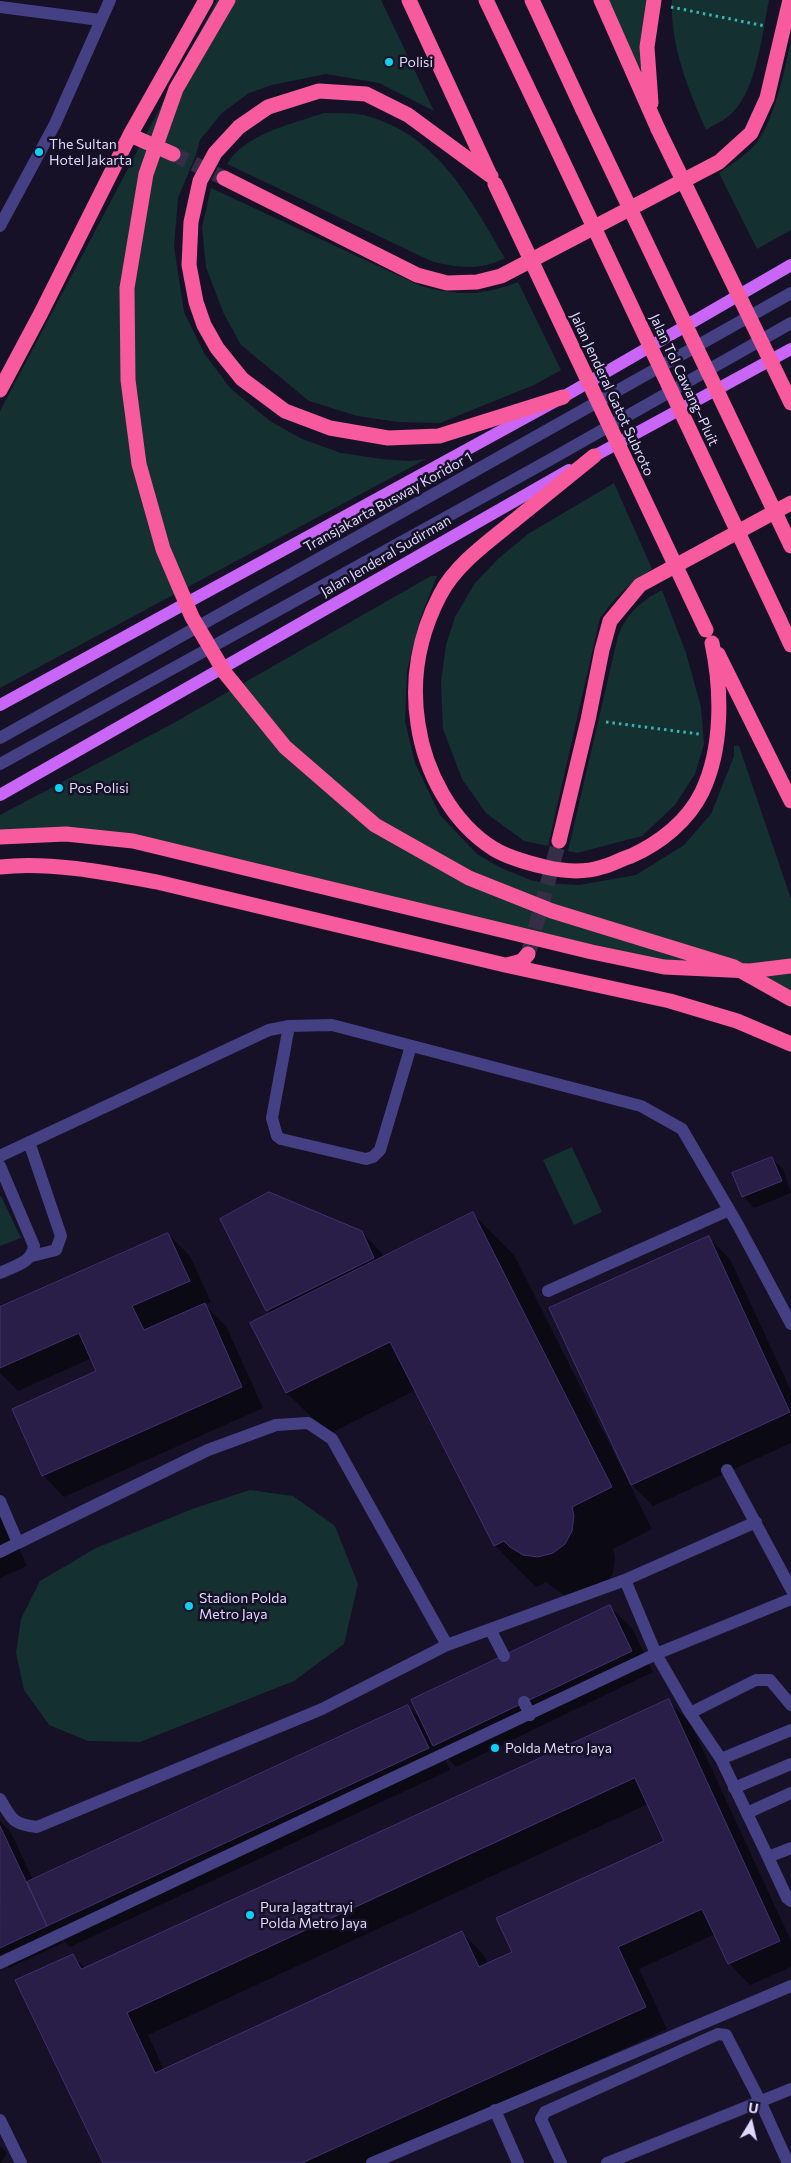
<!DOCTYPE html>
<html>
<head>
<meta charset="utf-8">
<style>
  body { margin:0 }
  #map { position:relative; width:791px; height:2163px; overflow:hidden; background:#161127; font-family:Commissioner,sans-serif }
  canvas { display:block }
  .north { position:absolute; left:726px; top:2098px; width:50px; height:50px; -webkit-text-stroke:4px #161127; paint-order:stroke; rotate:9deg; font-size:14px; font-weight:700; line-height:20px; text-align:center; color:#dfd9fd }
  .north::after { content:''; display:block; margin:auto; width:18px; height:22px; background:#dfd9fd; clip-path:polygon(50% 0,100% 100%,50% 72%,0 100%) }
</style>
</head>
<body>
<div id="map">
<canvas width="791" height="2163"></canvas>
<div class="north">U</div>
</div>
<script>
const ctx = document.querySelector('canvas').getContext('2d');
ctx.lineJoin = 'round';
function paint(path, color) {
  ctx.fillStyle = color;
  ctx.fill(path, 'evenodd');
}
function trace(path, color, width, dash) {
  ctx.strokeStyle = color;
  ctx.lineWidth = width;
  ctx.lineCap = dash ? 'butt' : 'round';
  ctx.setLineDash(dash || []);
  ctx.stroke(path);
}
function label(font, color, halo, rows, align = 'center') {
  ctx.font = font + ' Commissioner,sans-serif';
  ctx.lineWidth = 5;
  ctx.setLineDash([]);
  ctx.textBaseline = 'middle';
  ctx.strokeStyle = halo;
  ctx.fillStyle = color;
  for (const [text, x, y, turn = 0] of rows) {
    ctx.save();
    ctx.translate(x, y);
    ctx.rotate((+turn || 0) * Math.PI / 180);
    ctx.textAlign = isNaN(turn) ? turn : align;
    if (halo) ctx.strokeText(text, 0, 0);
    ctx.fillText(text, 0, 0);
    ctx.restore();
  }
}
const green = new Path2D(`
  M217,0H381L434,111L379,83L326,74L272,85L249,93L222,113L200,140L196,155L178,198L174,246L184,312L204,353L230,388L270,421L302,439L341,453L382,459L408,461L426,459L0,688V411Z
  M601,0H654L652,113Z
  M672,0H769C762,34 757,89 732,113C725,120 714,125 706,130C688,88 670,46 672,0Z
  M791,41V230L757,249L719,173C730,165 743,157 753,147C774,124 784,72 791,41Z
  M324,113C338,114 354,112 367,116C439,136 470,199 505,258C480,271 457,268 431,261L227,164C246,133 292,124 324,113Z
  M211,188L421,286C459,296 481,296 518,282L561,370L534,385L440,423L398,422L357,416L309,401L241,345L223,312L206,267L202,227Z
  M614,483L652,569C631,581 615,598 600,618L548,846L524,841L486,813L462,779L443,729L441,682L446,645L455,617L475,583L499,558L528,534Z
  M431,576H437L420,619L407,671L405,721L415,763L440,815L477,854L501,868L531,880L545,883L579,885L636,875L684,845L711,814L734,756V746H739L791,899V999L741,970L698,968L133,841L0,837V815L170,725Z
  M662,590L686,653L701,707L704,744L695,774L675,805L642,836L577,853L568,851L618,636C627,613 641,601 662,590Z
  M572,1147L602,1212L574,1225L543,1160Z
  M1,1196L21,1238L0,1246V1197Z
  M250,1490L293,1496L335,1526L358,1584L344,1644L294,1681L140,1742L88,1741L49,1725L24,1690L16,1653L21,1619L40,1581L96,1548L195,1508Z`);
const shadow = new Path2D(`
  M772,1158L783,1169L791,1193L754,1208L743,1196Z
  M473,1214L514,1255L624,1473L626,1472L708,1237L730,1259L791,1391V1443L653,1506L628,1481L652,1529L613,1549L615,1558L613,1573L606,1585L565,1596L546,1582L536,1587L495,1546L416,1390L329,1434L287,1393L252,1323L271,1314L222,1219L362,1232L385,1257Z
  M168,1234L190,1256L211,1302L205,1305L226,1326L263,1408L64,1497L43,1475L98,1371L92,1358L18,1391L0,1373V1309Z
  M0,1505L27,1566L0,1578Z
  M610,1607L632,1628L653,1672L456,1767L442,1753L450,1770L70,1947L60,1937L63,1943L9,1968L0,1958V1821L10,1831L33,1880L408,1706L422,1720Z
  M668,1701L690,1722L791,1941V1967L750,1985L729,1963L715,1934L639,1969L667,2029L370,2163H105L72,1956L85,1968ZM648,1804L666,1841L513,1953L488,1964L483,1954L461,1932L164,2070L148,2035Z
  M0,2146L7,2153L1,2163H0Z`);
const building = new Path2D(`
  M772,1157L782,1181L742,1197L732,1173Z
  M269,1192L362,1231L374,1258L266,1311L220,1219Z
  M473,1212L612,1487L572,1507L574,1516L572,1531L565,1544L553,1553L538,1557L523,1555L510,1547L504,1541L494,1546L390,1342L286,1393L250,1323Z
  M168,1233L190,1281L132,1306L144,1330L205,1303L242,1387L42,1476L12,1409L96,1371L79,1333L0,1368V1307Z
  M709,1236L790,1412L631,1485L549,1308Z
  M610,1605L632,1651L433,1746L411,1700Z
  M669,1699L780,1941L728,1964L702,1909L618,1947L646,2007L302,2163H103L15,1980L73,1954L81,1969ZM635,1778L664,1841L496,1918L512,1952L479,1967L462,1931L155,2073L127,2013Z
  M408,1705L429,1748L47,1926L27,1882Z
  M0,1826L47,1926L0,1948Z`);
const highwayTunnel = new Path2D(`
  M173,154L224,178
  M529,951L559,841`);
const path = new Path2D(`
  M671,7L765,26
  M606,722L699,734`);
const lane = new Path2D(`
  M0,7L100,20
  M0,226L55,124L110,0
  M0,738L791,293
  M0,764L546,462L791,323
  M289,1026L272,1118L277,1136L281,1139L366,1159L373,1157L380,1150L411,1046
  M29,1142L61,1236L56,1250L32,1256
  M0,1156L269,1030L289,1026L332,1025L641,1106L682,1129L738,1225L791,1324
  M0,1166L34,1246C32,1263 14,1266 0,1273
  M548,1291L729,1210
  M727,1470L791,1589
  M0,1501L18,1543L0,1552
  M18,1543L208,1450L276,1425L308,1423L332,1439L447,1645
  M625,1580L656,1654L791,1599
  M490,1629L504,1656
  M524,1702L530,1715
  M690,1713L721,1759L791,1730
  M721,1759L768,1857L791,1848
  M734,1788L791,1764
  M0,1799C12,1820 13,1824 37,1827L322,1709L447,1645L625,1580L756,1522
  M747,1813L791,1793
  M768,1857L787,1898L791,1901
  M0,1963L656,1654L690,1713L756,1680H770L791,1705
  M495,2110L518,2163
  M0,2120L21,2163
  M372,2163L791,1986
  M561,2163L541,2119L545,2112L718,2034L726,2035L760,2101L788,2163
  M607,2163L791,2089`);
const primary = new Path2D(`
  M587,460L791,349
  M0,705L563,397L791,265
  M0,795L569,470`);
const highway = new Path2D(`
  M409,0L489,173
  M486,0L548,130
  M532,0L583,110
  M601,0L658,129
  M651,103L647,47L654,0
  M130,135L173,154
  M491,176L408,115L366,94L319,91L268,107L239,127L215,153L200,181L191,222L189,265L196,302L204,325L217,348L242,379L285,411L330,428L388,438L439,436L563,397
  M224,178L417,275L447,283L477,282L501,276L719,162L751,133L767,98L790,0
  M0,390L41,313L130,135L206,0
  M594,456C568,477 541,499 515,520C489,541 455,565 440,595C419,635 411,680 418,724C425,772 452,823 494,849C509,858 528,863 545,867C562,871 584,873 602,867C611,865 621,859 631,856C660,843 688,821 702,792C723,748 722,690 712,643
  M779,619L791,645
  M718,654L791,801
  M559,841L588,720L602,650L610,621L640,585L791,503
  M0,867C48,861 109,873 157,882L505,965L670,1001L737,1021L791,1044
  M507,965L522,961L528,954`);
const highwayBridge = new Path2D(`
  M228,0L176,89L146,174L127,288L128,380L139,464L163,549L192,617L225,673L285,747L375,825L469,878L552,911L734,967L791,999
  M583,110L791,546
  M658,129L791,403
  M548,130L779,619
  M495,184L706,630
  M0,837L66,834L133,841L592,952L664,967L750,971L791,966`);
const markers = [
  [389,62,5,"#0fd0f3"],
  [39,152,5,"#0fd0f3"],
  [59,788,5,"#0fd0f3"],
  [189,1606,5,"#0fd0f3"],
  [495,1748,5,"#0fd0f3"],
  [250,1915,5,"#0fd0f3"]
];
const poiNames = [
  ["Polisi",399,62],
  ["The Sultan",49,144],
  ["Hotel Jakarta",49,160],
  ["Pos Polisi",69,788],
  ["Stadion Polda",199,1598],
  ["Metro Jaya",199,1614],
  ["Polda Metro Jaya",505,1748],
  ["Pura Jagattrayi",260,1907],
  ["Polda Metro Jaya",260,1923]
];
const streetNames = [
  ["Jalan Tol Cawang–Pluit",684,380,65],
  ["Jalan Jenderal Gatot Subroto",612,394,65],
  ["Transjakarta Busway Koridor 1",388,502,-29],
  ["Jalan Jenderal Sudirman",386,556,-30]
];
paint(green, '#143031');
paint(shadow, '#0007');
paint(building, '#281e47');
trace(building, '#413172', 1);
trace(highwayTunnel, '#342f47', 15, [15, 8]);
trace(path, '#36b4b3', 3, [2.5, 4]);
trace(lane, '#453f84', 12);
trace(primary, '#c966f7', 12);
trace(highway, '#f75a9d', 15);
trace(highwayBridge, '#f75a9d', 15);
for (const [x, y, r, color] of markers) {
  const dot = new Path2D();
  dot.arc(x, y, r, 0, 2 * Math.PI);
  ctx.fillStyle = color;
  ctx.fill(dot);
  trace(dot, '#161127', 2);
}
label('14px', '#dfd9fd', '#161127', poiNames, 'left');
label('14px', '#dfd9fd', '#161127', streetNames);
</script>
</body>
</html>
